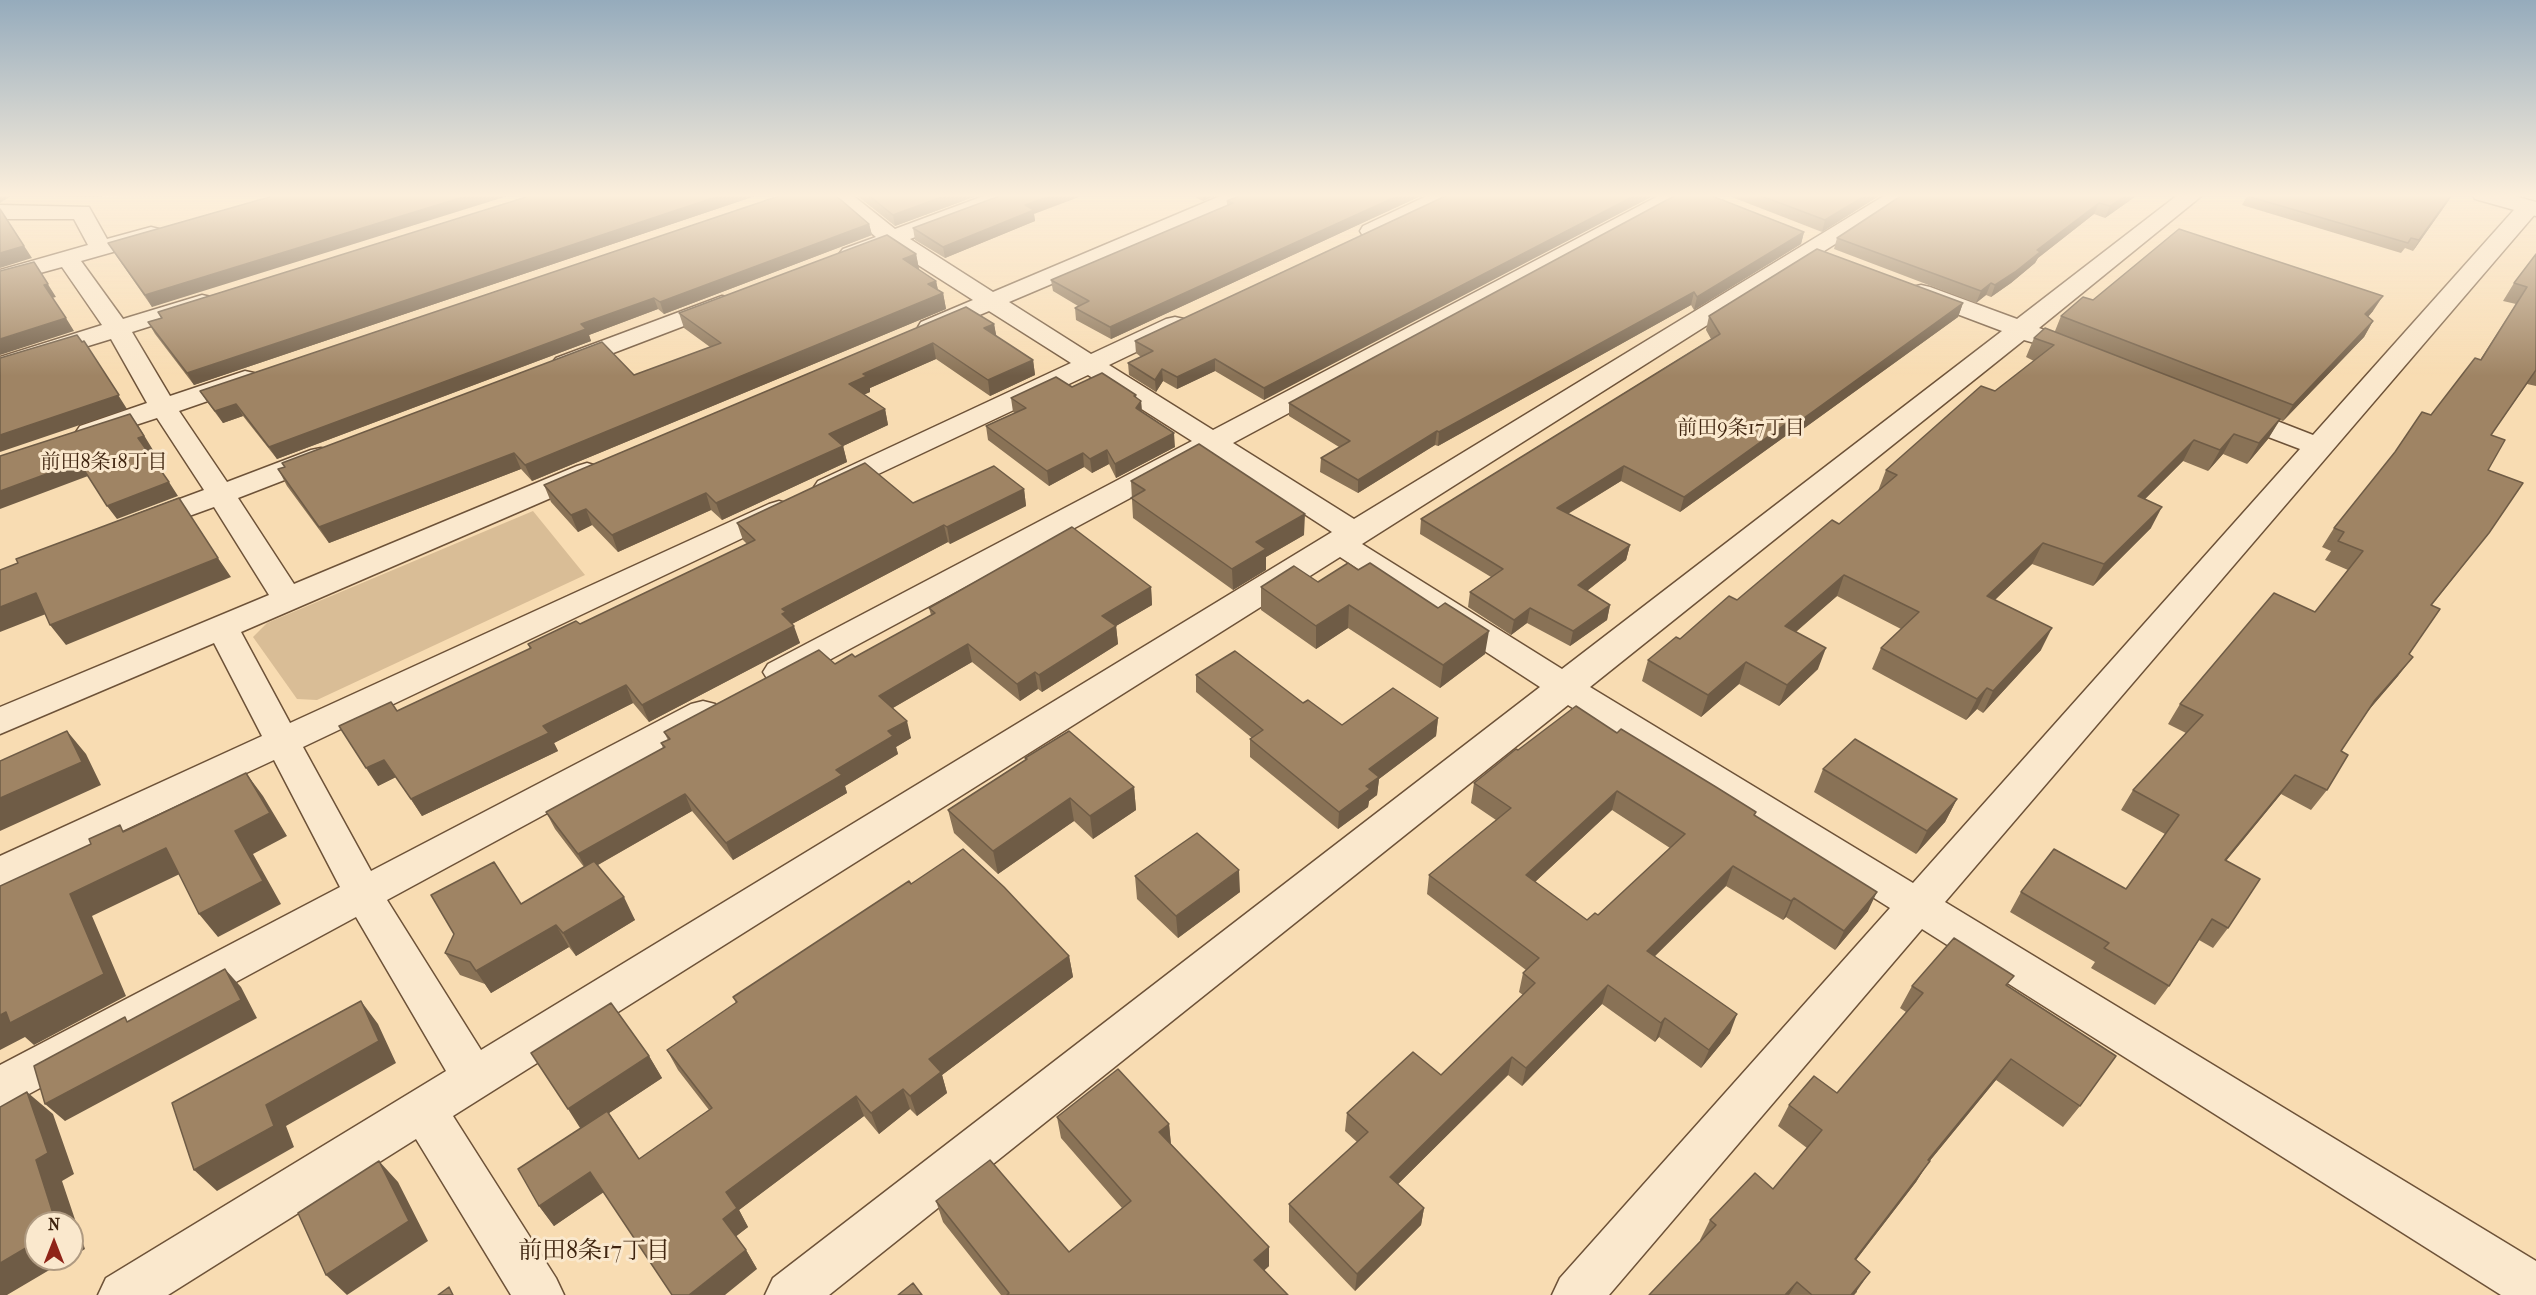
<!DOCTYPE html>
<html>
<head>
<meta charset="utf-8">
<style>
  body { margin:0 }
  #map { position:relative; width:2536px; height:1295px; overflow:hidden; background:#f8dcb2; font-family:"IM FELL French Canon",serif }
  canvas { display:block }
  .north { position:absolute; left:24px; top:1211px; width:60px; height:60px; box-sizing:border-box; background:#fae8cd; border:2px solid #af9a81; border-radius:50%; rotate:0deg; font-size:16px; font-weight:700; line-height:24px; text-align:center; color:#3f240f }
  .north::after { content:''; display:block; margin:auto; width:21px; height:27px; background:#8f2418; clip-path:polygon(50% 0,100% 100%,50% 72%,0 100%) }
</style>
</head>
<body>
<div id="map">
<canvas width="2536" height="1295"></canvas>
<div class="north">N</div>
</div>
<script>
const ctx = document.querySelector('canvas').getContext('2d');
ctx.lineJoin = 'round';
function paint(path, color) {
  ctx.fillStyle = color;
  ctx.fill(path, 'evenodd');
}
function trace(path, color, width, dash) {
  ctx.strokeStyle = color;
  ctx.lineWidth = width;
  ctx.lineCap = dash ? 'butt' : 'round';
  ctx.setLineDash(dash || []);
  ctx.stroke(path);
}
function label(font, color, halo, rows, align = 'center') {
  ctx.font = font + ' "IM FELL French Canon","Noto Serif JP",serif';
  ctx.lineWidth = 6;
  ctx.setLineDash([]);
  ctx.textBaseline = 'middle';
  ctx.strokeStyle = halo;
  ctx.fillStyle = color;
  for (const [text, x, y, turn = 0] of rows) {
    ctx.save();
    ctx.translate(x, y);
    ctx.rotate((+turn || 0) * Math.PI / 180);
    ctx.textAlign = isNaN(turn) ? turn : align;
    if (halo) ctx.strokeText(text, 0, 0);
    ctx.fillText(text, 0, 0);
    ctx.restore();
  }
}
const green = new Path2D(`
  M533,511L585,575L317,700L297,699L253,637L267,623Z`);
const minor = new Path2D(`
  M826,194H851L895,229L989,194H1020L1017,199L910,239L993,292L1225,194H1255L1252,199L1009,302L1091,354L1166,319L1175,317L1184,319L1187,324L1184,329L1109,365L1213,430L1662,194H1690L1687,199L1233,443L1354,519L1887,194H1914L1362,544L1562,669L2002,331L1912,297L1909,292L1912,287L1921,285L1930,287L2017,319L2179,194H2204L2039,328L2047,331L2051,336L2047,341L2038,344L2024,340L1590,687L1913,883L2300,449L2221,419L2217,413L2221,407L2231,405L2241,407L2313,435L2521,202H2536V213L1945,902L2536,1261V1295H2501L1922,929L1609,1295H1552L1560,1278L1890,908L1568,705L829,1295H765L773,1278L1540,687L1340,557L453,1116L556,1278L564,1295H511L416,1139L168,1295H98L106,1278L446,1071L356,917L16,1101L0,1107V1065L340,887L274,760L0,888V856L262,736L214,643L0,734V707L269,595L214,507L145,532L134,530L130,523L134,516L204,490L157,418L90,440L80,438L76,432L80,426L147,403L111,339L0,373V357L102,325L62,267L0,284V270L88,245L74,219H0V205L89,207L107,239L151,227L159,229L162,234L159,239L81,261L123,319L202,295L211,297L214,302L211,307L132,332L170,396L245,371L254,373L258,379L254,385L179,411L227,482L311,450L321,448L331,450L335,456L331,462L238,498L294,584L577,466L587,463L597,466L601,472L597,478L241,632L290,723L769,504L779,501L789,504L794,510L789,516L303,747L371,871L691,704L703,701L715,704L720,713L715,722L387,900L481,1050L1332,532L1212,454L792,680L780,684L768,680L763,672L768,664L1192,441L1088,375L838,493L828,496L818,493L814,487L818,481L1071,363L989,311L939,332L930,334L921,332L918,327L921,322L973,300L890,247L859,259H843L839,254L843,249L876,237Z
  M1431,194H1460L1457,199L1379,236H1363L1360,231L1363,226Z
  M722,296L731,298L734,303L731,308L574,368L565,371L556,368L552,363L556,358Z`);
const tertiary = new Path2D(`
  M2472,194H2508L2536,202V216L2475,199Z`);
const wall = new Path2D(`
  M53,194H186L184,196L55,197Z
  M280,194L152,307L115,254L108,243Z
  M536,194H761L194,385L155,334L148,322L161,318L158,312Z
  M855,194H982L895,226Z
  M1189,194H1219L1203,201Z
  M1243,194H1425L1111,339L1076,320L1075,308L1078,306L1053,291L1051,280L1227,206V201Z
  M1450,194L1264,400L1215,371L1177,389L1163,381L1156,392L1129,375L1128,363L1141,357L1136,353L1135,341Z
  M1724,194H1882L1822,232Z
  M1904,194H2139L2105,218L2094,214L2038,258L2035,263L2011,283L1991,297L1986,295L1976,303L1834,249L1837,238Z
  M2247,196L2449,200L2413,251L2405,248L2401,253L2242,205Z
  M1034,214L1035,221L945,258L915,240L913,228Z
  M869,224L872,235L664,314L658,309L589,335L591,341L277,459L243,416L223,423L208,403L200,391Z
  M1804,232L1801,244L1694,310L1691,305L1438,446L1435,445L1358,493L1320,472L1321,458L1339,447L1289,416V403Z
  M916,254L919,269H918L936,281L938,290L943,293L946,309L532,481L521,469L329,543L287,486L278,469L285,467L282,463L634,375L710,347L684,328L679,313Z
  M2536,254V386L2527,384L2491,435L2488,470L2474,552L2432,605L2398,676L2368,711L2341,751L2327,790L2311,810L2281,794L2226,861L2228,928L2213,948L2199,940L2169,986L2155,1005L2091,968L2095,962L2010,912L2021,892L2126,889L2165,834L2121,810L2133,790L2186,733L2168,724L2180,704L2315,612L2348,570L2325,560L2331,551L2322,547L2334,528L2431,415L2480,360L2516,304L2503,301L2514,283Z
  M2093,300L2373,311L2368,317L2373,321L2364,337L2283,421L2280,420L2268,439L2247,464L2223,454L2208,471L2183,461L2145,499L2151,528L2093,586L2032,564L1995,600L2041,650L1983,713L1977,709L1966,720L1872,669L1881,648L1901,629L1837,596L1796,632L1818,669L1779,706L1739,684L1701,717L1642,681L1648,660L1737,600L1839,524L1878,491L1886,470L1995,391L2034,361L2026,357L2034,338L2055,331L2061,316Z
  M1963,303L1958,317L1792,437L1787,435L1680,512L1621,481L1568,514L1630,545L1626,560L1587,591L1610,605L1607,620L1570,646L1527,623L1511,635L1468,607L1470,592L1491,577L1420,534L1421,519L1711,339L1706,330L1709,316Z
  M966,307L994,324L996,336L1033,360L1035,375L990,396L936,359L870,388V392L864,394L885,409L888,425L843,446L847,462L722,520L711,510L618,552L592,525L578,532L551,502L544,485Z
  M1072,387L1136,395V398L1141,401L1142,412L1175,447L1116,478L1109,464L1092,473L1084,467L1049,486L988,440L986,426L1015,413L1013,412L1011,398Z
  M1131,481L1304,535L1266,557V570L1233,590L1133,518Z
  M1024,489L1026,506L950,544L948,542L792,624L800,643L649,722L633,703L554,743L558,751L422,816L396,777L378,786L397,711L530,649L528,644L580,624L747,544L743,540L737,523L913,503Z
  M1318,582L1485,654L1440,688L1348,628L1316,649L1261,610V587Z
  M1151,587L1152,605L1116,626L1118,644L1042,692L1038,689L1020,701L972,662L893,708L911,738L896,747L898,754L845,786L847,793L733,860L692,811L598,865L635,920L576,956L569,947L491,993L485,984L460,975L445,953L521,904L584,867L555,829L546,812L663,748L661,743L668,740L664,732L835,664L855,657L931,615L929,608Z
  M1196,675L1303,703L1342,725L1438,718L1436,736L1379,779L1377,795L1369,801L1368,807L1338,829L1250,757V739L1252,738L1196,692Z
  M1617,733L1755,816L1868,911L1835,950L1786,917L1783,920L1726,886L1654,956L1730,1033L1701,1068L1659,1037L1655,1042L1602,1004L1522,1086L1508,1075L1398,1184L1424,1208L1421,1225L1355,1291L1289,1222V1204L1357,1142L1345,1131L1347,1113L1441,1075L1523,995L1519,992L1523,973L1526,970L1427,894L1429,875L1496,820L1471,803L1474,783L1518,750ZM1612,810L1670,848L1598,915L1587,920L1535,882Z
  M1025,758L1134,787L1136,810L1093,839L1074,821L998,874L954,833L948,810L1025,760Z
  M1823,769L1957,799L1945,822L1916,854L1814,792Z
  M1135,876L1240,892L1178,938L1137,899Z
  M911,884L1069,956L1073,977L942,1075L947,1093L917,1116L910,1109L879,1134L864,1116L739,1210L748,1227L736,1236L746,1250L757,1269L603,1192L554,1226L539,1206L580,1128L649,1056L662,1078L609,1113L639,1159L709,1110L678,1070L667,1050L736,1003L733,997Z
  M1912,986H2008L2080,1106L2063,1127L1996,1080L1928,1163L1916,1182L1856,1260L1857,1292L1854,1295H1649L1701,1241L1700,1240L1710,1220L1773,1189L1807,1148L1778,1126L1789,1105L1837,1093L1906,1012L1900,1008Z
  M1057,1117L1169,1124L1171,1144L1269,1247V1266L1264,1270L1288,1295H1001L943,1222L936,1201L1069,1252L1122,1208L1061,1138Z`);
const shadedWall = new Path2D(`
  M0,194H14L0,203Z
  M473,194H514L152,307L145,295Z
  M725,194H761L194,385L187,373Z
  M950,194H982L895,226L893,215Z
  M1056,194H1087L1034,214L1035,221L945,258L943,247L1025,205Z
  M1203,194H1219L1203,201Z
  M1402,194H1425L1111,339L1110,327Z
  M1638,194H1657L1264,400V388Z
  M1868,194H1882L1822,232L1825,220Z
  M2128,194H2139L2105,218L2110,206Z
  M2452,194L2449,200L2413,251L2419,240Z
  M2099,203L2094,214L2038,258L2035,263L2011,283L1991,297L1995,285L2037,250Z
  M8,221L32,258L0,268V253Z
  M869,224L872,235L664,314L660,302Z
  M1804,232L1801,244L1694,310L1697,297Z
  M916,254L919,269L906,274L903,259Z
  M34,262L56,297L52,298L44,285Z
  M936,281L939,295L943,293L946,309L532,481L525,465Z
  M1991,283L1986,295L1976,303L1981,291Z
  M1694,292L1691,305L1438,446L1439,432Z
  M2383,296L2373,311L2356,330L2365,314Z
  M654,298L658,309L589,335L591,341L277,459L269,447L581,324Z
  M1963,303L1958,317L1792,437L1797,423Z
  M66,318L74,331L0,355V339Z
  M2373,321L2364,337L2283,421L2293,405Z
  M994,324L997,339L984,328Z
  M84,341L127,409L0,452V435Z
  M933,343L936,359L870,388V392L853,400L849,384L863,374Z
  M1215,359V371L1177,389V377Z
  M1033,360L1035,375L990,396L988,380Z
  M1162,369L1163,381L1156,392L1155,380Z
  M1136,395L1137,407L1141,401L1142,415L1137,422L1134,396Z
  M236,404L243,416L223,423L215,411Z
  M885,409L888,425L843,446L847,462L722,520L716,503L829,434Z
  M130,414L139,427L153,450L147,452L138,438Z
  M2280,419L2268,439L2247,464L2259,443Z
  M1791,420L1787,435L1680,512L1684,497Z
  M1437,431L1435,445L1358,493V480Z
  M1174,433L1175,447L1116,478L1115,464Z
  M2234,434L2223,454L2208,471L2220,450Z
  M2194,440L2183,461L2127,517L2138,496Z
  M1107,450L1109,464L1092,473L1090,459Z
  M514,453L521,469L329,543L319,527Z
  M1083,453L1084,467L1049,486L1047,471Z
  M79,462L88,476L0,509V491Z
  M1624,466L1621,481L1554,522L1557,508Z
  M169,482L178,496L117,519L107,506Z
  M1024,489L1026,506L950,544L947,527Z
  M706,493L711,510L618,552L612,535Z
  M2162,507L2151,528L2093,586L2104,564Z
  M586,509L592,525L578,532L571,515Z
  M1305,514L1304,535L1266,557V570L1233,590L1232,569L1256,542Z
  M944,525L948,542L790,625L794,626L800,643L649,722L642,705L782,614V609Z
  M2043,543L2032,564L1977,617L1987,596Z
  M1630,545L1626,560L1575,600L1578,585Z
  M218,558L231,577L66,645L50,625Z
  M1844,575L1837,596L1778,647L1785,626Z
  M1151,587L1152,605L1104,633L1102,616Z
  M36,593L51,612L0,632V607Z
  M1349,605L1348,628L1316,649V626Z
  M1610,605L1607,620L1570,646L1573,631Z
  M1530,608L1527,623L1511,635L1514,620Z
  M1116,626L1118,644L1042,692L1039,675Z
  M2052,628L2041,650L1983,713L1993,691Z
  M1489,631L1485,654L1440,688L1443,665Z
  M968,644L972,662L884,713L879,696Z
  M1826,648L1818,669L1779,706L1787,685Z
  M2413,657L2398,676L2360,720L2375,700Z
  M1746,662L1739,684L1701,717L1708,695Z
  M1035,672L1038,689L1020,701L1017,684Z
  M626,685L633,703L554,743L558,751L422,816L411,799L543,726Z
  M1987,688L1977,709L1966,720L1977,699Z
  M1438,718L1436,736L1379,779L1377,795L1369,801L1368,807L1338,829L1339,812L1369,769Z
  M907,721L911,738L896,747L898,754L845,786L847,793L733,860L726,843L836,770L888,731Z
  M67,731L86,754L101,785L0,831V798Z
  M384,760L396,777L378,786L366,768Z
  M246,773L263,796L287,836L253,854L281,904L218,937L199,914Z
  M2295,775L2281,794L2210,880L2225,860Z
  M1134,787L1136,810L1093,839L1090,816Z
  M1617,791L1612,810L1522,894L1526,875Z
  M685,794L692,811L587,871L578,854Z
  M1070,798L1074,821L998,874L993,851Z
  M1957,799L1945,822L1916,854L1927,831Z
  M166,848L186,871L92,916L126,996L34,1045L25,1037L0,1050V1015L6,1012L70,894Z
  M1733,866L1726,886L1641,970L1647,951Z
  M1239,870L1240,892L1178,938L1176,916Z
  M1877,892L1868,911L1835,950L1844,931Z
  M624,897L635,920L576,956L563,933Z
  M1794,898L1786,917L1783,920L1791,901Z
  M556,925L569,947L491,993L476,971Z
  M1069,956L1073,977L942,1075L947,1093L917,1116L910,1096L929,1059Z
  M225,969L241,987L257,1018L65,1121L45,1104Z
  M1608,985L1602,1004L1522,1086L1526,1068Z
  M361,1001L378,1024L396,1063L286,1126L294,1147L217,1191L194,1170L266,1105Z
  M1737,1014L1730,1033L1701,1068L1709,1050Z
  M1665,1018L1659,1037L1655,1042L1661,1023Z
  M649,1056L662,1078L582,1131L568,1109Z
  M1512,1057L1508,1075L1388,1194L1390,1177Z
  M2011,1059L1996,1080L1928,1163L1916,1182L1842,1278L1855,1259L1928,1160Z
  M903,1089L910,1109L879,1134L871,1113Z
  M27,1092L53,1114L74,1174L62,1181L85,1249L72,1257V1223H56L36,1160Z
  M856,1096L864,1116L739,1210L748,1227L734,1238L723,1219L726,1192Z
  M1169,1124L1171,1146L1159,1132Z
  M379,1161L398,1182L428,1241L347,1295L326,1275Z
  M590,1172L604,1192L554,1226L539,1206Z
  M1424,1208L1421,1225L1355,1291L1357,1274Z
  M36,1242V1259H68L7,1295H0V1263Z
  M1269,1247V1266L1254,1280V1260Z
  M746,1250L757,1269L725,1295H689Z
  M1870,1272L1854,1295H1851Z
  M1797,1282L1789,1295H1785Z`);
const building = new Path2D(`
  M280,194H473L145,295L108,243Z
  M536,194H725L187,373L148,322L162,318L158,312Z
  M785,194H834L869,224L660,302L654,298L581,324L586,329L269,447L236,404L215,411L200,391Z
  M867,194H950L893,215Z
  M1005,194H1056L1025,205L1034,210L943,247L913,228Z
  M1243,194H1402L1110,327L1075,308L1089,301L1051,280L1233,203L1227,201Z
  M1450,194H1638L1264,388L1215,359L1177,377L1162,369L1155,380L1128,363L1153,351L1135,341Z
  M1678,194H1707L1804,232L1697,297L1694,292L1439,432L1437,431L1358,480L1321,458L1350,441L1289,403Z
  M1756,194H1868L1825,220Z
  M1904,194H2128L2110,206L2099,203L2037,250L2040,252L2015,272L1995,285L1991,283L1981,291L1837,238Z
  M2248,194H2452L2419,240L2411,238L2408,243L2247,196Z
  M0,209L24,246L0,253Z
  M2179,229L2383,296L2365,314L2373,321L2293,405L2061,316L2083,297L2093,300Z
  M887,235L916,254L903,259L936,281L928,284L943,293L525,465L514,453L319,527L278,469L285,467L282,463L602,342L634,375L721,343L679,313Z
  M1817,249L1963,303L1797,423L1791,420L1684,497L1624,466L1557,508L1630,545L1578,585L1610,605L1573,631L1530,608L1514,620L1470,592L1503,569L1421,519L1720,334L1709,316Z
  M2536,254V370L2491,435L2505,440L2488,470L2523,483L2489,533L2431,605L2440,609L2409,654L2413,657L2375,700L2341,751L2348,755L2327,790L2295,775L2225,860L2260,879L2228,928L2212,919L2169,986L2104,948L2109,943L2021,892L2054,849L2126,889L2179,815L2133,790L2203,715L2180,704L2274,593L2315,612L2363,551L2338,541L2344,532L2334,528L2395,452L2422,412L2431,415L2475,358L2481,360L2527,287L2514,283Z
  M34,262L48,284L44,285L66,318L0,339V271Z
  M966,307L994,324L984,328L1033,360L988,380L933,343L863,374L867,376L849,384L885,409L829,434L843,446L716,503L706,493L612,535L586,509L571,515L544,485Z
  M2045,328L2280,419L2259,443L2234,434L2220,450L2194,440L2138,496L2162,507L2104,564L2043,543L1987,596L2052,628L1993,691L1987,688L1977,699L1881,648L1919,612L1844,575L1785,626L1826,648L1787,685L1746,662L1708,695L1648,660L1676,637L1680,639L1729,596L1737,600L1832,520L1839,524L1897,475L1886,470L1981,386L1995,391L2054,345L2034,338Z
  M77,335L82,342L84,341L119,395L0,435V358Z
  M1102,373L1136,395L1134,396L1141,401L1136,408L1174,433L1115,464L1107,450L1090,459L1083,453L1047,471L986,426L1026,408L1011,398L1056,377L1072,387Z
  M130,414L144,436L138,438L169,482L107,506L79,462L0,491V456Z
  M1199,444L1305,514L1256,542L1266,549L1232,569L1131,498L1145,490L1131,481Z
  M865,463L913,503L994,466L1024,489L947,527L944,525L782,609L786,612L782,614L794,626L642,705L626,685L543,726L549,733L411,799L384,760L366,768L339,726L391,702L397,711L531,648L528,644L576,621L580,624L755,540L737,523Z
  M179,498L218,558L50,625L36,593L0,607V570L18,563L16,559Z
  M1072,527L1151,587L1102,616L1116,626L1039,675L1035,672L1017,684L968,644L879,696L907,721L888,731L893,736L836,770L842,775L726,843L685,794L578,854L546,812L665,747L661,743L670,739L664,732L819,650L835,664L852,654L855,657L935,613L929,608Z
  M1348,563L1358,570L1370,563L1438,608L1445,603L1489,631L1443,665L1349,605L1316,626L1261,587L1294,566L1318,582Z
  M1235,651L1303,703L1308,700L1342,725L1393,688L1438,718L1369,769L1379,777L1366,786L1370,789L1339,812L1250,739L1263,730L1196,675Z
  M1576,706L1617,733L1621,729L1716,787L1756,812L1754,815L1877,892L1844,931L1794,898L1791,901L1733,866L1647,951L1737,1014L1709,1050L1665,1018L1661,1023L1608,985L1526,1068L1512,1057L1390,1177L1424,1208L1357,1274L1289,1204L1368,1132L1347,1113L1413,1052L1441,1075L1535,983L1523,973L1539,958L1429,875L1511,808L1474,783L1516,749L1518,750ZM1617,791L1685,834L1598,915L1595,913L1587,920L1526,875Z
  M67,731L82,762L0,798V761Z
  M1069,731L1134,787L1090,816L1070,798L993,851L948,810L1027,759L1025,758Z
  M1855,739L1957,799L1927,831L1823,769Z
  M246,773L270,813L235,831L263,881L199,914L166,848L70,894L104,974L10,1023L6,1012L0,1015V886L91,844L89,839L120,825L123,832Z
  M1197,833L1239,870L1176,916L1135,876Z
  M963,849L1004,887L1069,956L929,1059L941,1072L910,1096L903,1089L871,1113L856,1096L726,1192L737,1208L723,1219L746,1250L689,1295H672L590,1172L539,1206L518,1169L607,1111L639,1159L712,1108L667,1050L737,1002L733,997L909,881L911,884Z
  M594,861L624,897L563,933L556,925L476,971L470,962L445,953L454,934L431,895L494,862L521,904Z
  M1954,938L2014,976L2006,985L2116,1056L2080,1106L2011,1059L1928,1160L1930,1161L1855,1259L1870,1272L1851,1295H1812L1797,1282L1785,1295H1649L1716,1225L1710,1220L1755,1173L1773,1189L1822,1130L1789,1105L1814,1076L1837,1093L1923,993L1912,986Z
  M225,969L241,1000L45,1104L34,1066L125,1017L127,1022Z
  M361,1001L379,1041L266,1105L274,1126L194,1170L172,1103Z
  M611,1003L649,1056L568,1109L531,1053Z
  M1118,1069L1169,1124L1159,1132L1269,1247L1254,1260L1288,1295H1007L1009,1293L936,1201L990,1160L1069,1252L1131,1201L1057,1117Z
  M27,1092L48,1153L36,1160L56,1223H36V1242L0,1263V1107Z
  M379,1161L409,1221L326,1275L298,1213Z
  M913,1283L922,1295H898Z
  M449,1287L453,1295H438Z`);
const neighbourhoodNames = [
  ["前田9条17丁目",1741,429],
  ["前田8条18丁目",104,463]
];
const nearNeighbourhoodnames = [
  ["前田8条17丁目",594,1252]
];
paint(green, '#d9bd96');
trace(minor, '#6d5238', 3);
trace(tertiary, '#6d5238', 3);
paint(minor, '#fae8cd');
paint(tertiary, '#fae8cd');
paint(wall, '#897256');
paint(shadedWall, '#6f5c46');
paint(building, '#9f8464');
trace(building, '#6f5c46', 1.5);
const sky = ctx.createLinearGradient(0, 0, 0, 376);
sky.addColorStop(0, '#95abbc');
sky.addColorStop(0.52, '#fcefdc');
sky.addColorStop(1, '#fcefdc00');
ctx.fillStyle = sky;
ctx.fillRect(0, 0, 2536, 376);
label('20px', '#3f240f', '#fae8cd', neighbourhoodNames);
label('24px', '#3f240f', '#fae8cd', nearNeighbourhoodnames);
</script>
</body>
</html>
